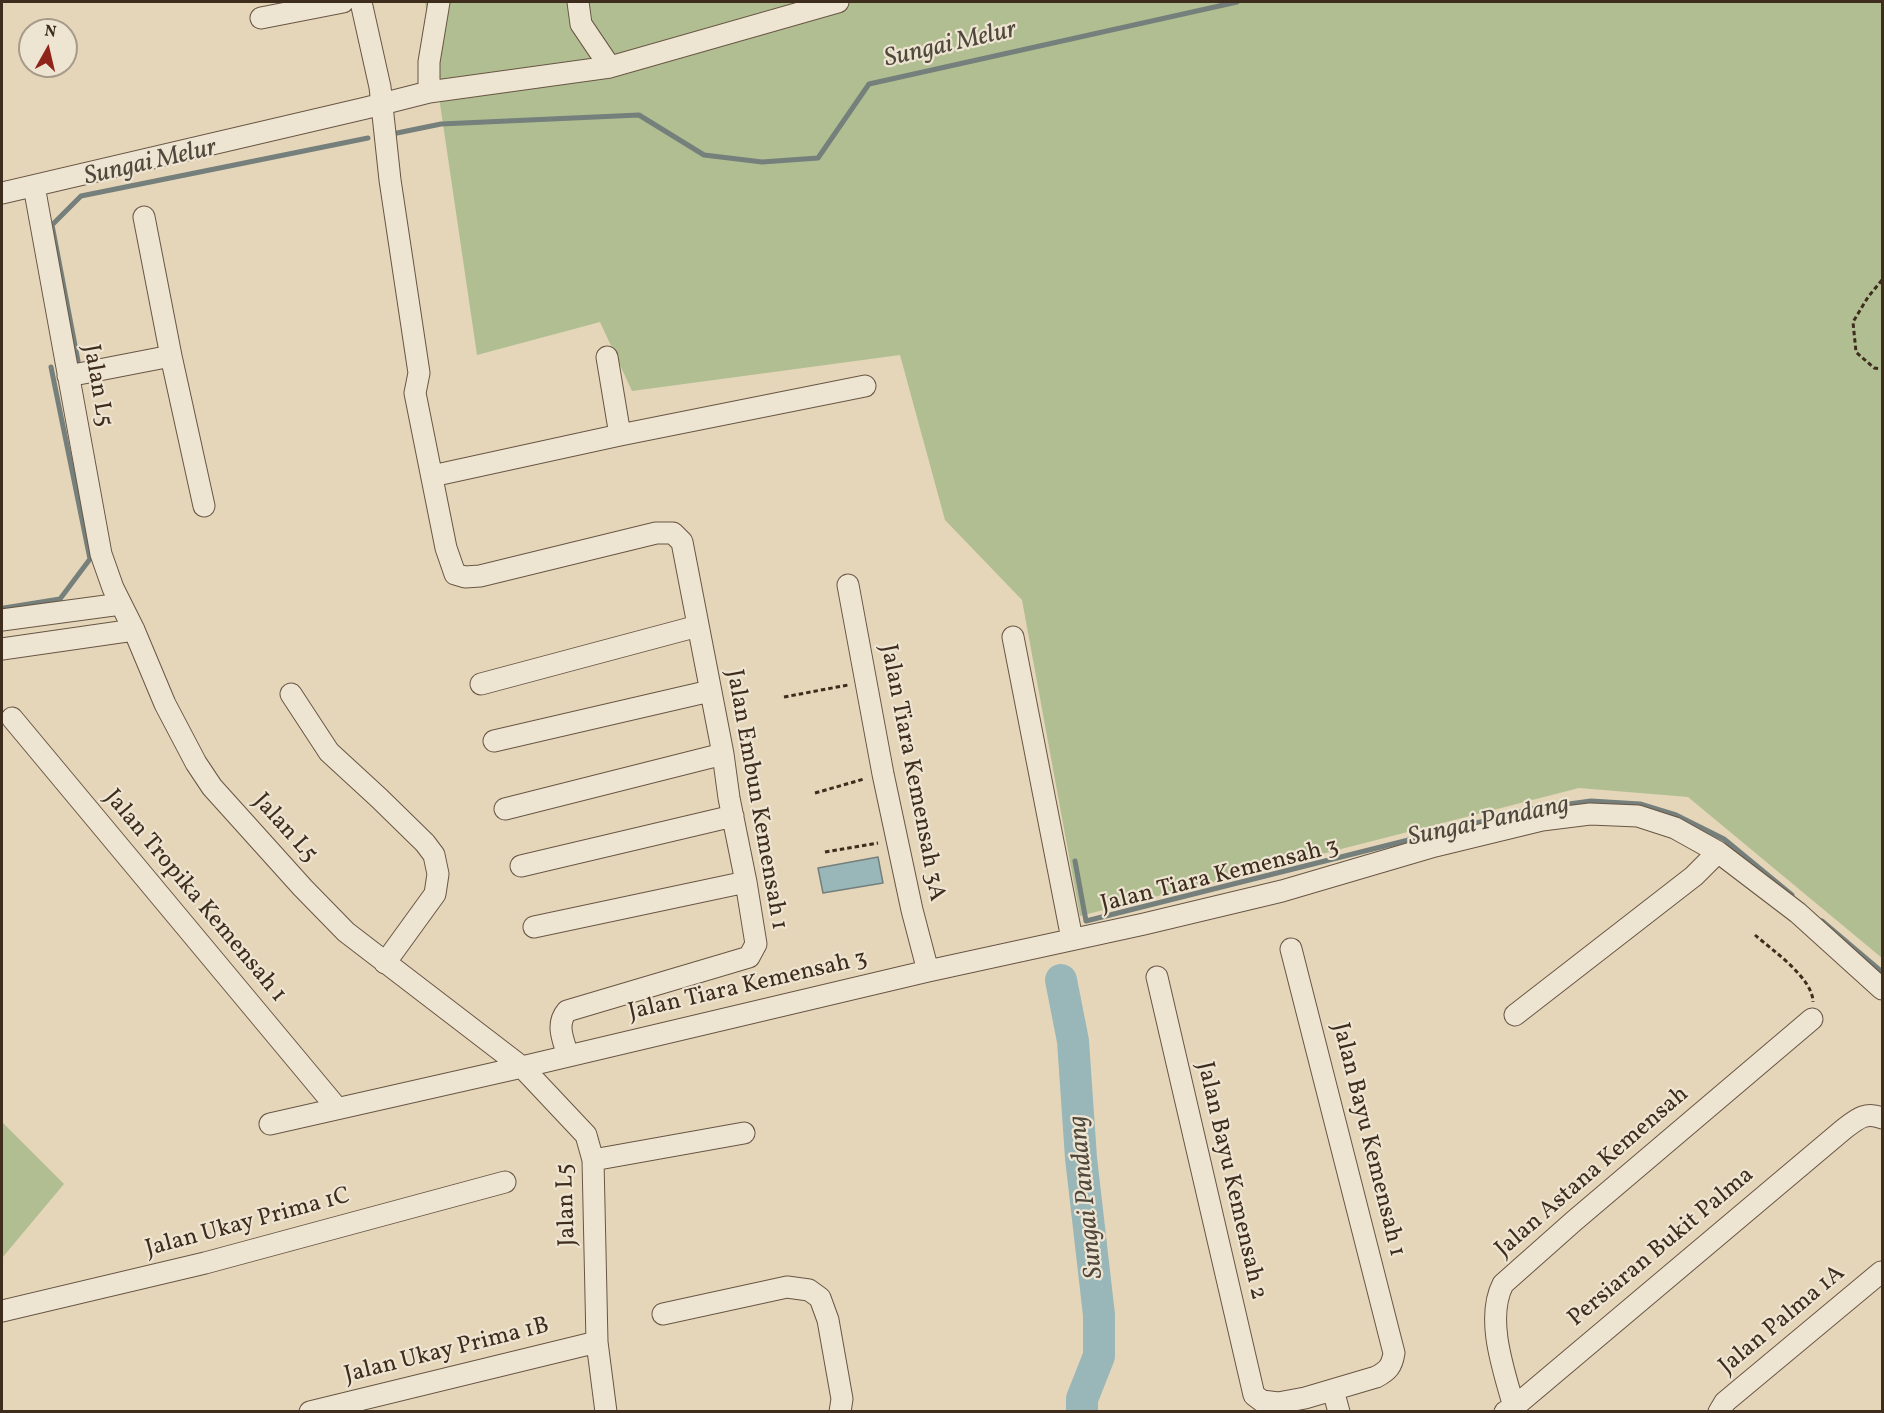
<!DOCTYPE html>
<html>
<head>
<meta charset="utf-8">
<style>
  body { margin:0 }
  #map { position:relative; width:1884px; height:1413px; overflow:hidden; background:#e5d6b9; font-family:Vollkorn,serif }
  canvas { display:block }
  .frame { position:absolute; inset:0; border:3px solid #3e2c1d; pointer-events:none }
  .north { position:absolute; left:18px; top:18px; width:60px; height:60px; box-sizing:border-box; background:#eee4d2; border:2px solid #a89a8a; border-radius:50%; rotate:8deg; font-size:16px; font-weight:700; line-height:24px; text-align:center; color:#3e2c1d }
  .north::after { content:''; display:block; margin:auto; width:21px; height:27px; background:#8f2418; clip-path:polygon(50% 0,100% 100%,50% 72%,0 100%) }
</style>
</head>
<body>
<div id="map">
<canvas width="1884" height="1413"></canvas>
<div class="frame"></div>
<div class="north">N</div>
</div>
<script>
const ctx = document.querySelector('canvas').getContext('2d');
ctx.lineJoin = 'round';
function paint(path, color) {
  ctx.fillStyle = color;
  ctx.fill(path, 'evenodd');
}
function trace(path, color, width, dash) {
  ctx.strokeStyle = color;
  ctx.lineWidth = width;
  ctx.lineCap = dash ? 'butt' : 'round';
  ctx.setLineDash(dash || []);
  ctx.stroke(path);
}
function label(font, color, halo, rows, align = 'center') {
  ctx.font = font + ' Vollkorn,serif';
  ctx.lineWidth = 4.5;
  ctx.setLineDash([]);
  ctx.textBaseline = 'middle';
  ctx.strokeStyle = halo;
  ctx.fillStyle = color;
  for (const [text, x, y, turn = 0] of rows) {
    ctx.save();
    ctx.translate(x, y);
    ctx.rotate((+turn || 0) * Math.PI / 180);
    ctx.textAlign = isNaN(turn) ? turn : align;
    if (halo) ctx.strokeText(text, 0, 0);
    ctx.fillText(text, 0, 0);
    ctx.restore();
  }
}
const green = new Path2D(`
  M425,2H1882V958L1688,797L1579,788L1080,916L1022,600L945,520L900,355L632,391L600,322L477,355Z
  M2,1122L64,1184L2,1258Z`);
const water = new Path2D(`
  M878,857L883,883L823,893L818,868Z`);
const stream = new Path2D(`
  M397,133L441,124L639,115L704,155L762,162L818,158L869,84L1237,2
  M78,361L52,225L81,196L368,138
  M4,608L60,599L90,559L51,367
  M1075,861L1086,921L1532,809L1591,801L1640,804L1676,815L1724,839L1792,895
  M1822,921L1882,972`);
const river = new Path2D(`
  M1061,980L1073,1041L1081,1158L1099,1315V1356L1082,1399V1412`);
const path = new Path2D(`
  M1882,280L1868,297L1853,322L1856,352L1874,368L1882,369
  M784,697L848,685
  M815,793L864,779
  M825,852L878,843
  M1755,935C1772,950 1813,978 1813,1002`);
const minor = new Path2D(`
  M361,2L380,87L390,180L419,373L415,393L446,548L455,574L465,577L480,576L656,533H673L682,542L723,754L729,798L746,882L756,944L749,957L567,1011C555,1025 564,1041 568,1056
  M578,2L581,24L610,67
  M261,18L343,2
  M429,92V62L439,2
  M34,186L101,554L113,588L134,630L165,704L196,763L212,787L303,888L346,932L522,1067L586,1135L593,1160L597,1342L606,1412
  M2,193L366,108L429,92L610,67L838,2
  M144,217L171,356L204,506
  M607,357L620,435
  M68,376L171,356
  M432,476L620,435L865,386
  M848,585L883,774L912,910L928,971
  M2,620L121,604
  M1013,637L1072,939
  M2,649L134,630
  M481,684L698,626
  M291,694L329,752L379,798L425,843L434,855L438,874L435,894L385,963
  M12,718L337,1108
  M494,741L710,691
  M505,809L723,754
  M521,866L733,816
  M534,927L746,882
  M1157,977L1254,1395L1262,1401L1278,1403L1305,1398L1376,1377C1388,1371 1392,1366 1394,1353L1291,949
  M1515,1015L1694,876L1718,852
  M270,1124L522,1067L928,971L1144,924L1282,891L1435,846L1542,820L1590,814L1638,816L1675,828L1718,852L1798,913L1882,989
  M593,1160L744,1133
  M2,1311L205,1263L505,1182
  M663,1314L787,1287L809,1290L820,1298L828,1320L842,1399L840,1412
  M1333,1390L1339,1412
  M1514,1407C1504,1371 1485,1319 1503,1284L1574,1221L1812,1019
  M310,1412L597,1342
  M1505,1412L1514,1407L1844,1129C1857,1119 1866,1111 1882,1118
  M1719,1412L1725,1402L1881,1272`);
const streetNames = [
  ["Jalan L5",96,386,80],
  ["Jalan Tiara Kemensah 3A",911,773,79],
  ["Jalan Embun Kemensah 1",755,800,80],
  ["Jalan L5",284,829,48],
  ["Jalan Tiara Kemensah 3",1220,877,-14],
  ["Jalan Tropika Kemensah 1",194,897,50],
  ["Jalan Tiara Kemensah 3",748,987,-13],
  ["Jalan Bayu Kemensah 1",1367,1140,76],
  ["Jalan Astana Kemensah",1593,1173,-41],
  ["Jalan Bayu Kemensah 2",1230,1181,77],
  ["Jalan L5",568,1205,-92],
  ["Jalan Ukay Prima 1C",248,1224,-15],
  ["Persiaran Bukit Palma",1662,1248,-40],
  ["Jalan Palma 1A",1783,1321,-40],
  ["Jalan Ukay Prima 1B",447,1352,-14]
];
const waterNames = [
  ["Sungai Melur",951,46,-13],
  ["Sungai Melur",151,164,-13],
  ["Sungai Pandang",1489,823,-12],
  ["Sungai Pandang",1088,1197,-96]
];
paint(green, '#b1be92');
paint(water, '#99b7b9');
trace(water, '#757f7b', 1.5);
trace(stream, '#757f7b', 5);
trace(river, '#99b7b9', 32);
trace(minor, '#685644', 23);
trace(path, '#3e2c1d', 3, [4.5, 3]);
trace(minor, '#eee4d2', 21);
label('24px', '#3e2c1d', '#eee4d2', streetNames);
label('italic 26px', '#50483c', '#eee4d2', waterNames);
</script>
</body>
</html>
